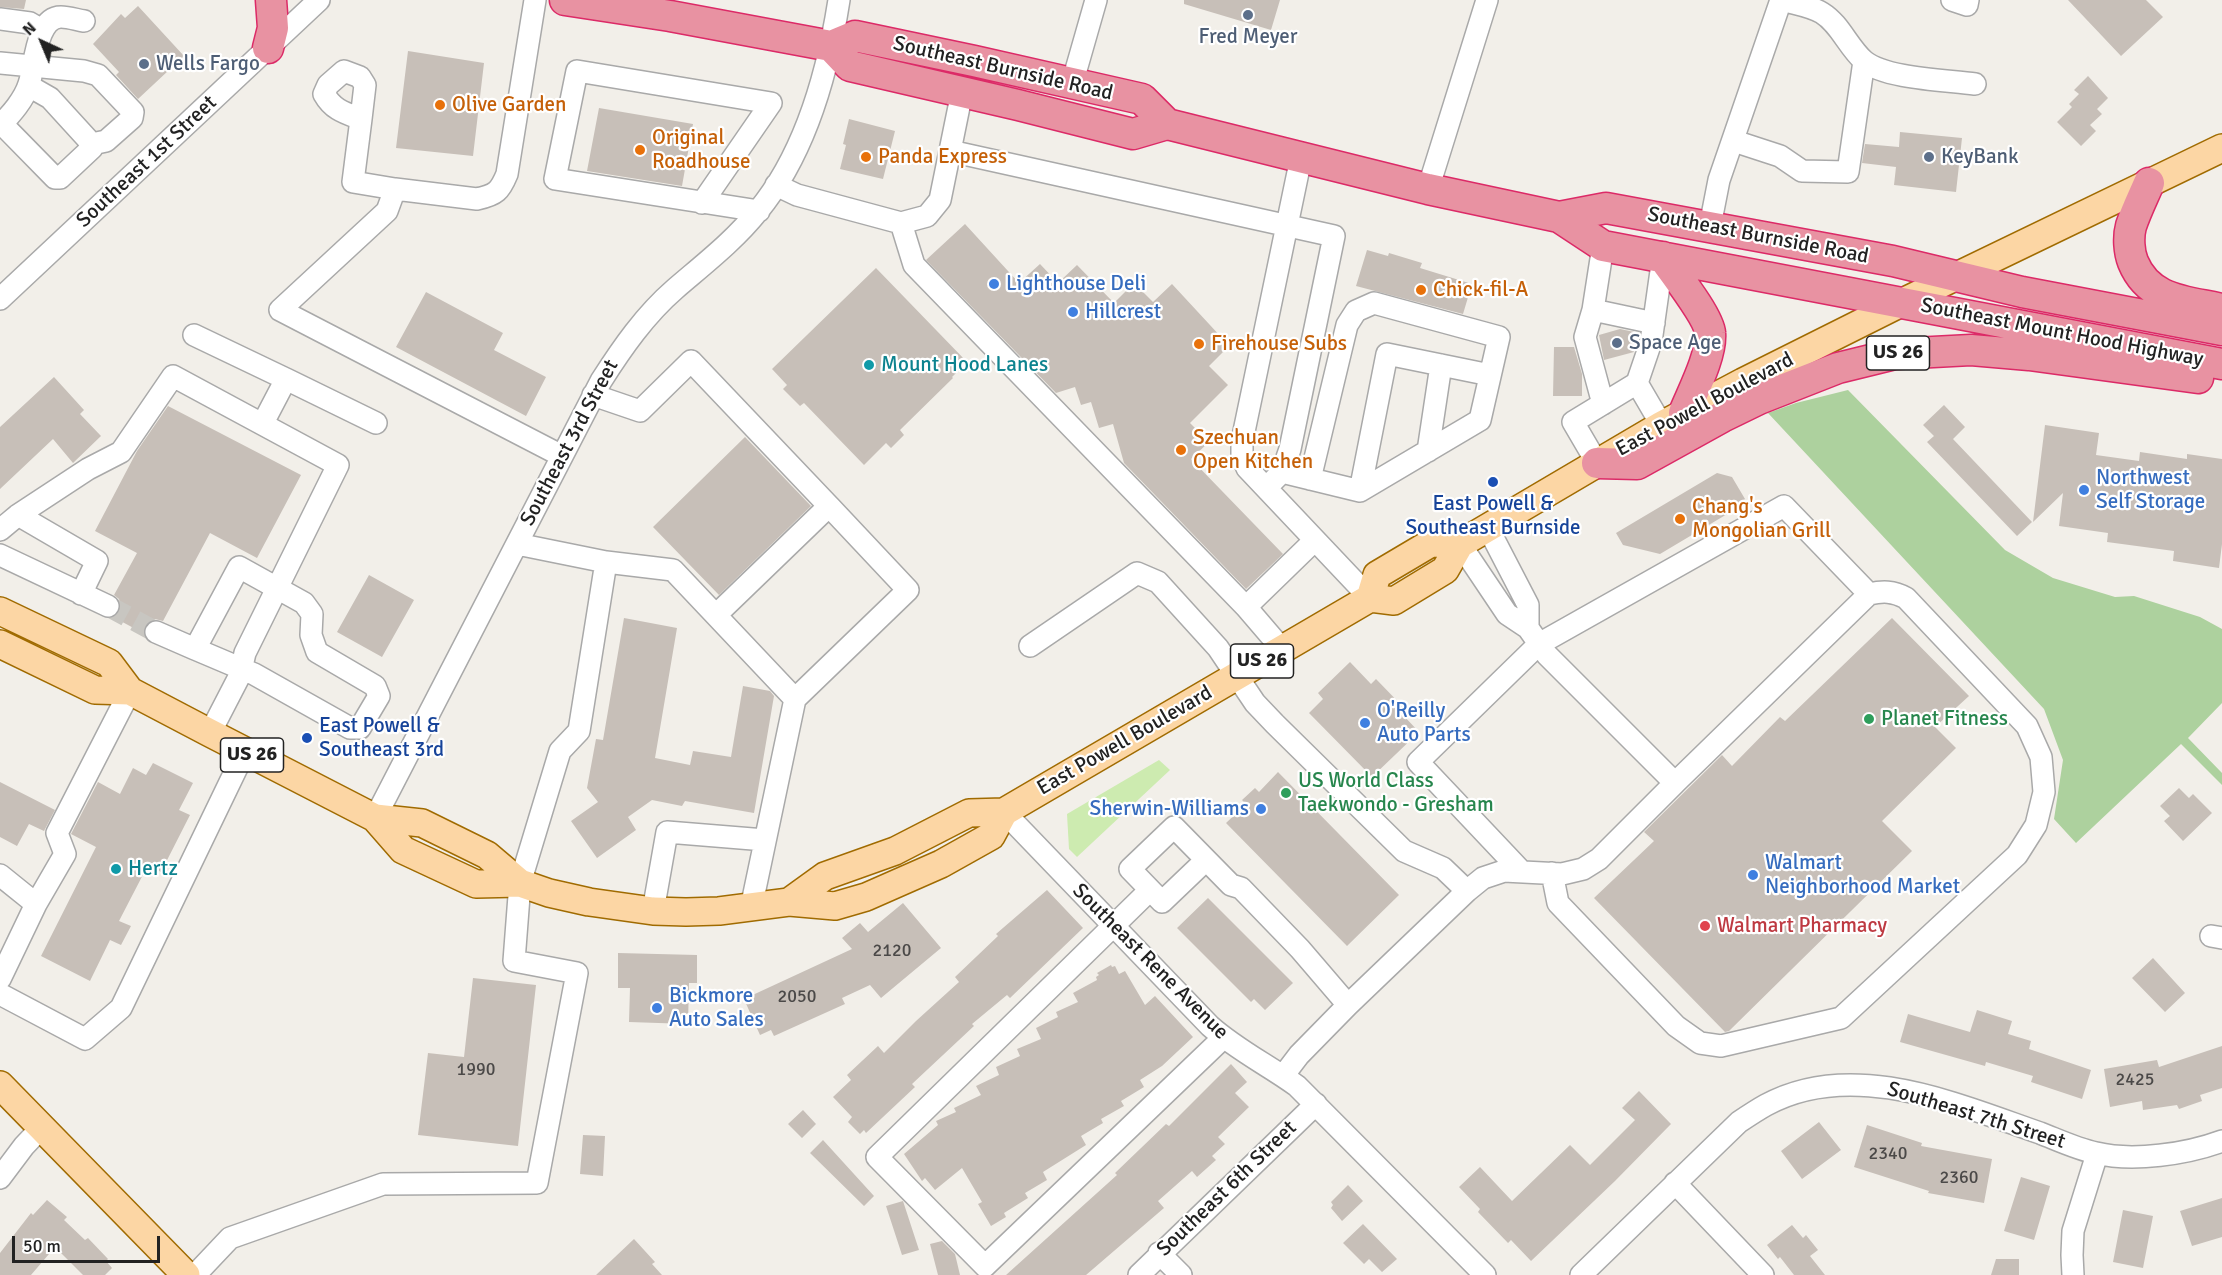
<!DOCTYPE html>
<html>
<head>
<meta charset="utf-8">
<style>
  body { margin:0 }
  #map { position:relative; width:2222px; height:1275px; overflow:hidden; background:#f2efe9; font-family:Signika,sans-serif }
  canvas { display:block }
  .north { position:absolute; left:12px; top:12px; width:60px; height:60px; -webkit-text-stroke:4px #fff; paint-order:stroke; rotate:316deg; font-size:16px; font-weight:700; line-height:24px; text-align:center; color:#222 }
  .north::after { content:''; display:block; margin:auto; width:21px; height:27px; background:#222; clip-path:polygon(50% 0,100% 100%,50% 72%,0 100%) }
  .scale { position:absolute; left:12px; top:1236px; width:148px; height:27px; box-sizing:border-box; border:3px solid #222; border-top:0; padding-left:8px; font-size:18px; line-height:21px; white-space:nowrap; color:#222; -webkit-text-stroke:4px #fff; paint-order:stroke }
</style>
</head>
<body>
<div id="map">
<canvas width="2222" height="1275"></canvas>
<div class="north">N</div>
<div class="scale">50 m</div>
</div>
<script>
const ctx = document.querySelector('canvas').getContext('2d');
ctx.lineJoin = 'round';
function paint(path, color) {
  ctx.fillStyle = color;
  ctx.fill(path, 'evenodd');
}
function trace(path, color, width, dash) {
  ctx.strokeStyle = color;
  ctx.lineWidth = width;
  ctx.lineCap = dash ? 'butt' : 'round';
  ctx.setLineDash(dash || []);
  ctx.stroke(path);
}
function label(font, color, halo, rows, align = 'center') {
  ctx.font = font + ' Signika,sans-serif';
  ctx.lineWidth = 4.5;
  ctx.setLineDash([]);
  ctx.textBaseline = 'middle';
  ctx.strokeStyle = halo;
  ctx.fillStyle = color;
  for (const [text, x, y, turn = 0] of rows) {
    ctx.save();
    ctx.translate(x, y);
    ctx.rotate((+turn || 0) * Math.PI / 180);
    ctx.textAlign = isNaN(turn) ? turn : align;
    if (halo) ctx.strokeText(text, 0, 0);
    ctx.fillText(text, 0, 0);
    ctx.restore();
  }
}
const grass = new Path2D(`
  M1159,760L1170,770L1077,857L1069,849L1067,814Z`);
const forest = new Path2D(`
  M1848,390L2005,550L2053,578L2115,597L2134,596L2200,617L2222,629V703L2188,738L2222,773V785L2181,744L2076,843L2054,819L2063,760L2044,709L1768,413L1796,403Z`);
const building = new Path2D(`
  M0,0H26L24,9L0,7Z
  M1184,0H1280L1271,30L1184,4Z
  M2068,0H2146L2163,17L2121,56Z
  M138,6L184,56L138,99L116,75L119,72L93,44L121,14L125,18Z
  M408,51L484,63L473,156L396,148Z
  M2088,76L2108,98L2097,109L2102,114L2090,125L2096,131L2081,146L2057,122L2072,107L2069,104L2079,94L2074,90Z
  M599,108L693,124L682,186L587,171Z
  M849,119L895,131L883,179L840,169L846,145L843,144Z
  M1900,132L1962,138L1956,192L1894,185L1896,167L1862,163L1865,144L1899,147Z
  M965,224L1019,283L1040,264L1058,283L1077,265L1114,303L1134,283L1153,302L1172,284L1222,338L1223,352L1209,366L1228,385L1190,423L1209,442L1191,459L1283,554L1246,589L1124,463L1113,424L1099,428L1091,402L1081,405L1075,387L1056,393L926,260Z
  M1367,250L1388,256L1389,253L1422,263L1420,268L1472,284L1463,314L1356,286Z
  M876,268L967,362L952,377L953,378L900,430L904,435L891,448L886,443L864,465L804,403L800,406L783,389L787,385L772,369Z
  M426,292L503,333L494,350L546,377L526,416L396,347Z
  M1620,329L1639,333L1634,352L1604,360L1599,335Z
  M1554,347H1574L1582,374V396H1553Z
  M54,377L84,410L80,414L101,436L73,463L53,439L0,489V427Z
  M1944,405L1965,427L1953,439L2032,522L2017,536L1927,442L1934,436L1923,425Z
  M168,406L301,475L257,558L210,533L163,621L155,619L149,621L145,626L143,633L113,617L119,612L121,606L119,599L114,595L137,553L95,531L137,451Z
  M2045,425L2099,433L2096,455L2139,461L2140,452L2187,459V454L2222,459V544L2219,568L2173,561L2174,551L2107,542L2108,533L2059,526L2063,493L2033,522Z
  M745,437L811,506L719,595L653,527Z
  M1717,473L1732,477L1745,499L1742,501L1744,504L1660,554L1623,545L1616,533Z
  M369,575L414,600L382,657L337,632Z
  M624,618L677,628L655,758L690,765L693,751L731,757L743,686L770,691L774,696L754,813L685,801L682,806L652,800L628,817L636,830L597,858L571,821L598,802L587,788L596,739L603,740Z
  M1892,618L1969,696L1935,727L1956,748L1882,821L1912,851L1729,1031L1725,1032L1594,898L1654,841L1644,832L1722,755L1732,766L1780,717L1785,721Z
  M1350,662L1371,684L1376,679L1407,711L1403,715L1419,732L1372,777L1309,713L1323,699L1318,693Z
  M153,763L193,783L179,810L190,815L161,872L148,865L119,921L131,926L121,945L110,940L90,981L41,956L96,847L71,834L98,782L120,794L133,768L146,775Z
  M1278,772L1399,895L1347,946L1226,823L1246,804L1242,800L1255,788L1259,792Z
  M0,782L55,810L44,831L29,824L17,846L0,837Z
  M2179,788L2189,798L2193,794L2212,813L2183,841L2164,821L2170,816L2160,806Z
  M1047,890L1083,928L1010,998L1007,995L972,1024L974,1026L912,1084L915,1087L866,1133L864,1130L860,1134L848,1122L852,1117L833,1097L851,1080L847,1075L878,1046L884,1053L916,1021L959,982L955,977L998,936L996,934Z
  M1208,898L1293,983L1265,1010L1254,999L1251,1002L1177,928Z
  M903,903L941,948L881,998L870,985L842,998L845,1004L774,1036L771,1030L760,1035L744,999L852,949L842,938L860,923L868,932Z
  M618,953L697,955V983H689L688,1024L629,1022L630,988H618Z
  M2153,958L2185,993L2165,1012L2132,978Z
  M1111,965L1112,967L1115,966L1119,974L1125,971L1145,1005L1155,996L1193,1037L1162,1066L1140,1080L1144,1087L1121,1101L1124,1106L1101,1119L1103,1123L1081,1136L1086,1145L1043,1172L1047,1180L1025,1193L1028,1198L1004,1213L1006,1217L991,1226L978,1204L982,1202L962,1168L935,1190L925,1178L922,1181L904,1154L938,1125L936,1121L956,1112L954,1108L981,1095L976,1086L999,1075L996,1067L1020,1056L1017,1049L1041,1039L1036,1028L1058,1017L1056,1012L1078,1002L1073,993L1097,980L1096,977L1099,975L1097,973Z
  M473,978L536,985L518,1146L418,1135L428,1053L464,1057Z
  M1977,1010L2012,1021L2008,1034L2031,1041L2029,1049L2091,1070L2082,1099L2031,1082L2033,1076L1986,1062L1985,1066L1900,1042L1908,1014L1970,1032Z
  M2222,1046V1088L2200,1095L2202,1101L2179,1109L2177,1105L2143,1110L2142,1101L2110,1107L2104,1069L2157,1060L2159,1067Z
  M1231,1064L1247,1082L1235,1093L1249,1107L1218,1137L1225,1144L1212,1156L1216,1160L1197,1177L1192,1171L1158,1201L1164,1208L1086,1275H1006L1117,1175L1115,1173L1166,1124L1169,1126Z
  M1639,1091L1671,1124L1615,1181L1531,1261L1511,1240L1508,1243L1478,1212L1480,1209L1459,1187L1480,1167L1512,1201L1570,1145L1590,1165L1635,1120L1622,1108Z
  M803,1110L816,1124L802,1138L788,1124Z
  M1819,1122L1841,1150L1802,1179L1781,1151Z
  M1867,1125L1922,1143L1921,1146L1992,1159L1984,1203L1928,1193L1929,1191L1854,1167Z
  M583,1135L605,1136L603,1176L580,1174Z
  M823,1140L874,1196L864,1206L810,1153Z
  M2021,1177L2050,1186L2034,1240L2004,1231Z
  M1348,1185L1363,1201L1342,1221L1331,1208L1333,1205L1331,1202Z
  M2222,1198V1237L2192,1246L2180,1211Z
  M47,1200L67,1217L64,1220L85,1240L88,1238L108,1259L106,1261L112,1268L105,1275H83L55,1247L31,1275H0V1253L31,1213L33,1215Z
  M903,1201L919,1250L902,1255L886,1206Z
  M2123,1210L2153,1216L2143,1268L2113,1262Z
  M1363,1224L1397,1259L1382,1272L1369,1259L1364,1264L1343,1243Z
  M1792,1225L1803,1238L1806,1235L1818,1250L1810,1256L1825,1275H1794L1780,1257L1778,1259L1767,1245Z
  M634,1239L655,1262L652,1264L662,1275H596Z
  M942,1241L955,1254L960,1275H938L930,1244Z
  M1996,1259H2019V1275H1991Z`);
const minorTunnel = new Path2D(`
  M108,606L156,632`);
const minor = new Path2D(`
  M535,0L507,174C500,191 496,195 477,199L395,189L387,211L280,310L562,456
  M1782,0C1795,4 1811,6 1822,13C1840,24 1848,47 1864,61C1886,79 1947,80 1975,84
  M1952,0L1967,5L1968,0
  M0,19L30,23L42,30
  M0,63L84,71L98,75L133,112L132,118L106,141L92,144
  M344,71L360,77L365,85L361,119C345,113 333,110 324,94L328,85Z
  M1072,84L1096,0
  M962,92L950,151L1334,236L1290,449L1282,472L1266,488
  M361,119L353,182L395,189
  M2,124L55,178H60L92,148V144L50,98L29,86
  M0,126C11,114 24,100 29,84C35,66 36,17 61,17C69,17 77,20 84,21
  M1734,141L1780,156L1802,171L1848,172L1864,61
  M1301,158L1242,441V456L1247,468L1370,598
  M776,185L797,195L901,223L927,216L940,200L950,151
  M1428,189L1487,0
  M702,203L771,103L577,71L555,179L759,211
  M901,223L914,265L1246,607L1282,649
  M1710,226L1719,180L1781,0
  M1603,246L1593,310L1654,323
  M0,299L319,0
  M1593,310L1585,337L1603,404
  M194,335L286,379L263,423
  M286,379L376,423
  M1637,383L1651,342L1663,257
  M593,395L640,411L691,361L829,506L716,615
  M1428,451L1441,365
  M1597,463L1573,422L1637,383L1668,436
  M1282,472L1360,491L1480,420L1499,337L1374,303L1356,311L1347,325L1310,479
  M1360,491L1387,354L1490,375
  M18,515L97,561L81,594
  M1488,528L1528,605V628
  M0,530L18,515L88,469L121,452L173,376L338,465L245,653L240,675L210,733
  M0,555L108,606
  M606,562L673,570L795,699L751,908
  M239,567L304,603L312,614L311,635L317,652L375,686L379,696L360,728H350L254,674L195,649Z
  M1246,607L1315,540
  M156,632L195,649
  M1030,646L1137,573L1158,582L1218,648L1255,703L1275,724L1404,851L1443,868L1467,891
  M795,699L908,590L829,506
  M1004,812L1210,1026C1237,1050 1268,1065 1297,1086L1485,1275
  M375,818L601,381C622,348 645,315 675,289C704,264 734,241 758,211C805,154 828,71 839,0
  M1206,860L1162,902L1130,869L1174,827L1231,885L1241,888L1300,949L1348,1005
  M1522,872L1418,762L1539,644L1784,506L1869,594L1675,783
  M1552,873L1558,903L1676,1026L1700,1043L1721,1046L1841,1018L2017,855L2036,825L2044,792L2041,757L2027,726L1906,598C1893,591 1883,591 1869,594
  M0,875L36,904
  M1150,890L877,1157L985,1266L1223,1038
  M653,911L667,832L765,840
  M2211,936L2222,938
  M0,979L36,904L65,854L57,833L130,691
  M0,994L85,1039L121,1008L245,751
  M1283,1076L1299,1055L1348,1005L1467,891L1483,878L1504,871L1562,874L1583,869L1599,859L1675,783L1547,655L1528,628L1507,614L1460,544
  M0,1178L24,1146L42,1127
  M1675,1183L1763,1275
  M1159,1253L1181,1275
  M195,1275L230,1238L383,1184L537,1183L577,973L514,961L520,883L560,751L579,731L606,562L517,544
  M1139,1275L1316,1104
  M1581,1275L1739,1122C1748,1116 1757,1110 1766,1105C1852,1058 1956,1104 2040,1133C2058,1140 2077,1149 2096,1153C2133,1162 2187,1154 2222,1141
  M2073,1275L2072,1255L2073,1231L2097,1154`);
const major = new Path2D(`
  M1370,598L1377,575L1431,543L1460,544
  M0,611L109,663L130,691L210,733L375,818L422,823L487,855L520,883
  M0,644L95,690L130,691
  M375,818L403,850L476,884L520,883L549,893L589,902L653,911L686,912L719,911L789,902L835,906L866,897L941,864L991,836L1004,812
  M789,902L825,876L895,851L969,813L1004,812L1370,598L1394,601L1445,570L1460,544L1662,425L1743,382L1903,302L2222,148
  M0,1085L186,1275`);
const highway = new Path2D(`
  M565,0L670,16L831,46L855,36L974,61L1142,99L1167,124L1428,189L1559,217L1603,246L2222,364
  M831,46L850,66L1018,105L1133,134L1167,124
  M268,48L273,28L271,0
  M2149,183C2143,197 2136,211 2131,226C2128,237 2129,252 2133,262C2149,301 2186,301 2222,309
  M1559,217L1606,208L1893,261L2022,292L2222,330
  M1663,257C1674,273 1709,317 1710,333C1712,355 1693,391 1684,413
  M1597,463L1637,464L1722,417L1759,399L1838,368L1895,354L1971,350L2029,355L2198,378`);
const markers = [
  [1248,15,6,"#5c6f8a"],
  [144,64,6,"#5c6f8a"],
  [440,105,6,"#e8710a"],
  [640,150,6,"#e8710a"],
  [866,157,6,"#e8710a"],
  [1929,157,6,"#5c6f8a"],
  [994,284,6,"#3f7fe0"],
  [1421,290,6,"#e8710a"],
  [1073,312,6,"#3f7fe0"],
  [1617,343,6,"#5c6f8a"],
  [1199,344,6,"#e8710a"],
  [869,365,6,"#0f9aa8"],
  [1181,450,6,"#e8710a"],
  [1493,482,6,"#1a4fb4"],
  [2084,490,6,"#3f7fe0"],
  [1680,519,6,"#e8710a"],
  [1869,719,6,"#2e9e5b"],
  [1365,723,6,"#3f7fe0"],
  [307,738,6,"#1a4fb4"],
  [1286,793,6,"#2e9e5b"],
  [1261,809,6,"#3f7fe0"],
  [116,869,6,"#0f9aa8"],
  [1753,875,6,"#3f7fe0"],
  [1705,926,6,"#e0444e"],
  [657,1008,6,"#3f7fe0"]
];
const numberNames = [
  ["2120",892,951],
  ["2050",797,997],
  ["1990",476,1070],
  ["2425",2135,1080],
  ["2340",1888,1154],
  ["2360",1959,1178]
];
const shields = [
  [1898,353,63],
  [1262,661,63],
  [252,755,63]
];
const shieldNames = [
  ["US 26",1898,353],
  ["US 26",1262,661],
  ["US 26",252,755]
];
const serviceNames = [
  ["Fred Meyer",1248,37,"center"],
  ["Wells Fargo",156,64],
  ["KeyBank",1941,157],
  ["Space Age",1629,343]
];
const streetNames = [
  ["Southeast Burnside Road",1003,69,13],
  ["Southeast 1st Street",147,162,-43],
  ["Southeast Burnside Road",1758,236,11],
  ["Southeast Mount Hood Highway",2062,333,11],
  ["East Powell Boulevard",1705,405,-28],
  ["Southeast 3rd Street",570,443,-62],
  ["East Powell Boulevard",1125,741,-30],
  ["Southeast Rene Avenue",1150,962,45],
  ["Southeast 7th Street",1976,1116,17],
  ["Southeast 6th Street",1227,1189,-44]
];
const foodNames = [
  ["Olive Garden",452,105],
  ["Original",652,138],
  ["Roadhouse",652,162],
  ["Panda Express",878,157],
  ["Chick-fil-A",1433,290],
  ["Firehouse Subs",1211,344],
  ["Szechuan",1193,438],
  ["Open Kitchen",1193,462],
  ["Chang's",1692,507],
  ["Mongolian Grill",1692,531]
];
const shopNames = [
  ["Lighthouse Deli",1006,284],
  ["Hillcrest",1085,312],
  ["Northwest",2096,478],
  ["Self Storage",2096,502],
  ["O'Reilly",1377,711],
  ["Auto Parts",1377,735],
  ["Sherwin-Williams",1249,809,"right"],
  ["Walmart",1765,863],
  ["Neighborhood Market",1765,887],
  ["Bickmore",669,996],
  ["Auto Sales",669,1020]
];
const cultureNames = [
  ["Mount Hood Lanes",881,365],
  ["Hertz",128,869]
];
const transitNames = [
  ["East Powell &",1493,504],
  ["Southeast Burnside",1493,528],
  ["East Powell &",319,726,"left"],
  ["Southeast 3rd",319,750,"left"]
];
const leisureNames = [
  ["Planet Fitness",1881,719],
  ["US World Class",1298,781],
  ["Taekwondo - Gresham",1298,805]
];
const healthNames = [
  ["Walmart Pharmacy",1717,926]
];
paint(grass, '#cdebb0');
paint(forest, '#add19e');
paint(building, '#c7bfb8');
trace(minorTunnel, '#c8c6c1', 21, [21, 10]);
trace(minor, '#a9a9a9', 24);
trace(major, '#a06b00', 30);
trace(highway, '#dc2a67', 33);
trace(minor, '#fff', 21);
trace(major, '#fcd6a4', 27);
trace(highway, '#e892a2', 30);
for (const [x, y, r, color] of markers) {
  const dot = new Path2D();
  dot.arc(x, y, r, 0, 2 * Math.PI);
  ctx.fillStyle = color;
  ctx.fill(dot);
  trace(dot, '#fff', 2);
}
label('18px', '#4b4948', null, numberNames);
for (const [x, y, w] of shields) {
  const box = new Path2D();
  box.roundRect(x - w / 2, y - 17, w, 34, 4.5);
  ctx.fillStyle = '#fff';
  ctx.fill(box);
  trace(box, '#222', 1.5);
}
label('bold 20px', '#222', null, shieldNames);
label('21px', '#4e5e75', '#fff', serviceNames, 'left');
label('21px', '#222', '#fff', streetNames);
label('21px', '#c56008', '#fff', foodNames, 'left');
label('21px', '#366cbe', '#fff', shopNames, 'left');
label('21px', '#0d838f', '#fff', cultureNames, 'left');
label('21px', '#164399', '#fff', transitNames);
label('21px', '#27864d', '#fff', leisureNames, 'left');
label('21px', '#be3a42', '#fff', healthNames, 'left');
</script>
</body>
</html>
